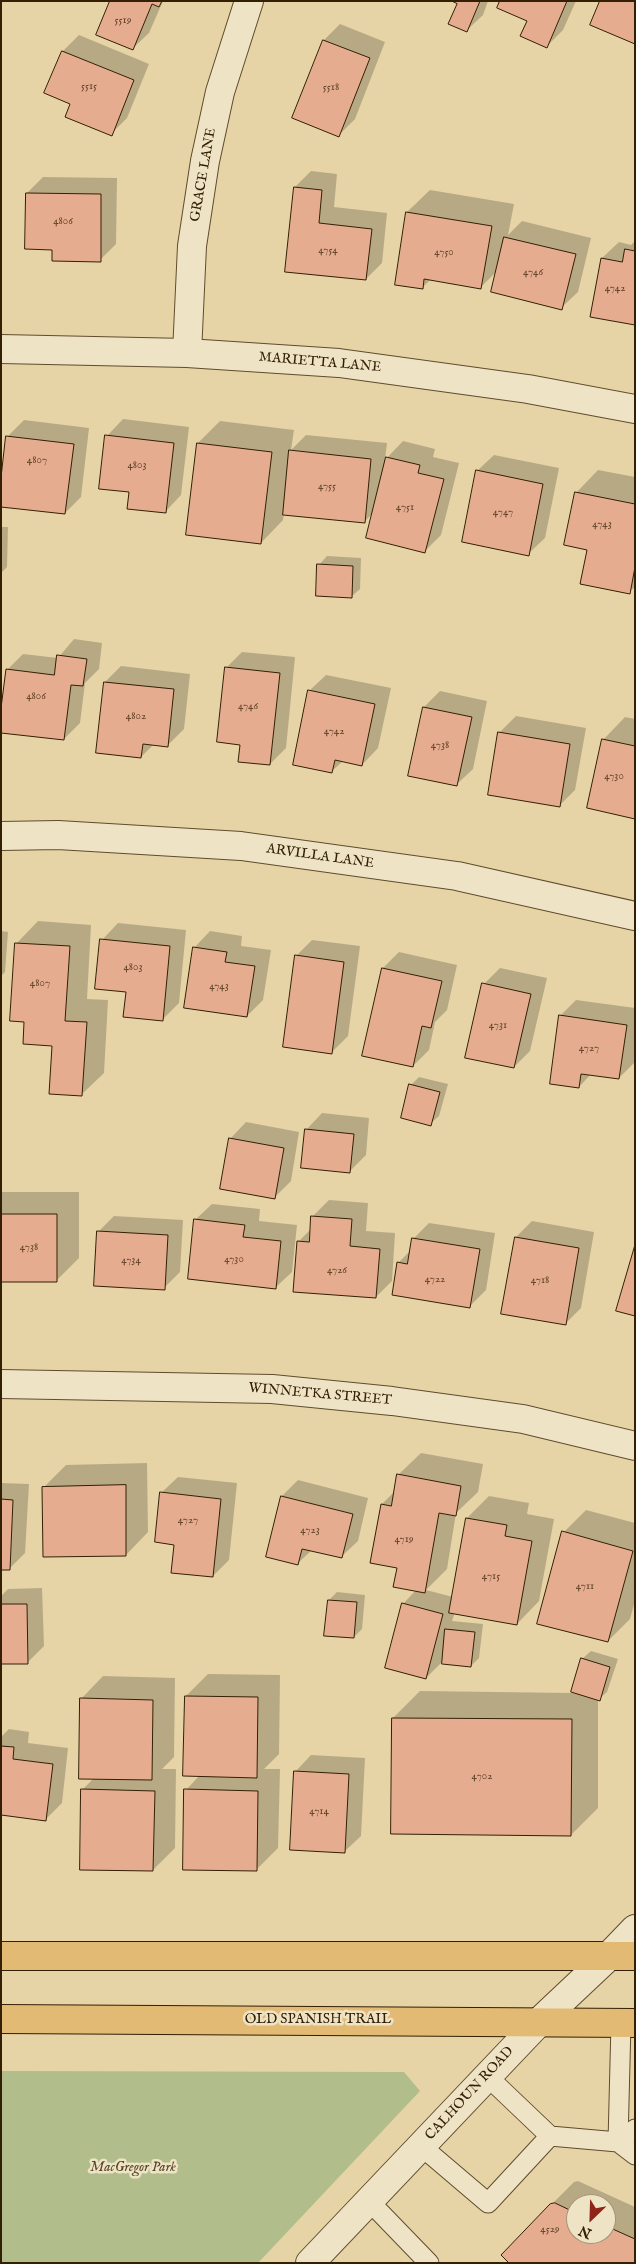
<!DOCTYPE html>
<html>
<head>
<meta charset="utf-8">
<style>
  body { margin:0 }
  #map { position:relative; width:636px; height:2264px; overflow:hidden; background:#e6d4a7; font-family:"IM FELL English",serif }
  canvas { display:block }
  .frame { position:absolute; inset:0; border:2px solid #321f04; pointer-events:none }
  .north { position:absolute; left:566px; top:2194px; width:50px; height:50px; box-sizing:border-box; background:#efe3c6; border:1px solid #a39578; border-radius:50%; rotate:204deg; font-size:14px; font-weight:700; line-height:20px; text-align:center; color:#321f04 }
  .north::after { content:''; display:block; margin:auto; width:18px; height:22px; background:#8f2418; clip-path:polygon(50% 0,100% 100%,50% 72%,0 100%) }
</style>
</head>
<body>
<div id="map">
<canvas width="636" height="2264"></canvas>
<div class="frame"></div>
<div class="north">N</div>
</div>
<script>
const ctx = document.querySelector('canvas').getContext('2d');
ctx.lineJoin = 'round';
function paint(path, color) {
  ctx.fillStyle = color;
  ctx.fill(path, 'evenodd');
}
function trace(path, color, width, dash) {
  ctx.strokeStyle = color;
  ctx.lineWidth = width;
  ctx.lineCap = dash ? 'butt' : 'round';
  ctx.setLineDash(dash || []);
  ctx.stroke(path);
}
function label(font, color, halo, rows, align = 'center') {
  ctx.font = font + ' "IM FELL English",serif';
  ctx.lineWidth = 5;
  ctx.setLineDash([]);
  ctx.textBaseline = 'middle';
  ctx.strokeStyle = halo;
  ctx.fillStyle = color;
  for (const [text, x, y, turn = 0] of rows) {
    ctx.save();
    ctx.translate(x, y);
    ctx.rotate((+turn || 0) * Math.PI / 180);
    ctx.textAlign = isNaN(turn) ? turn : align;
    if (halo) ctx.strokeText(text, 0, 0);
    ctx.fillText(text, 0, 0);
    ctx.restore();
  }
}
const green = new Path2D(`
  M1,2071L404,2072L420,2091L258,2263H1Z`);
const shadow = new Path2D(`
  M112,1H163L149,33L132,49Z
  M455,1H488L483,15L466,31L459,3Z
  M501,1H576L563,30L546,47L528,21Z
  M340,24L385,42L355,119L339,135L324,40Z
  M79,35L149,64L127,118L111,134L72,103L63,51Z
  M311,171L337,174L334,207L387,213L382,263L366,279L286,271L295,187Z
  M43,177L117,178L116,244L100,260L53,248L27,193Z
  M430,190L514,204L508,235L522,221L591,238L578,292L561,308L497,271L481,287L431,279L422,288L407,212Z
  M635,241V324L602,258L619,242L631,245Z
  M123,419L189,427L181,495L165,512L130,491L107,436Z
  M24,420L89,428L81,497L65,513L8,436Z
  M220,421L294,430L291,450L306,435L387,443L385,460L403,441L435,449L433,457L459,463L441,535L425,551L373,513L364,522L284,513L283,520L261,543L198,443Z
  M494,455L559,468L545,538L528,554L477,471Z
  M598,470L635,477V587L629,592L588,549L576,493Z
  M1,527H8L7,567L1,573Z
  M327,556L361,558L360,589L351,597L319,565Z
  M74,639L102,643L99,669L85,683L80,723L64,739L7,670L23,654L58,658Z
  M242,652L295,657L286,748L270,764L242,743L226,668Z
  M121,666L190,674L184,729L168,745L154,744L141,757L105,682Z
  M326,675L391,688L378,748L362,765L343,761L332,771L309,691Z
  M440,691L487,701L473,769L456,785L424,707Z
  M516,716L586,728L575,790L559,806L489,794L500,732Z
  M625,717L635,719V817L603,740Z
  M38,921L91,925L87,999L108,1000L104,1073L81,1095L53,1045L26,1021L16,944Z
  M118,923L186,930L179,1003L163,1019L127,991L102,940Z
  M1,931L8,932L5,972L1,976Z
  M210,931L242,936L241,946L271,950L263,1000L247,1016L194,948Z
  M312,940L360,946L348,1036L332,1052L296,956Z
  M399,952L457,965L447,1010L435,1022L429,1050L413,1066L383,968Z
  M500,968L547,978L530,1051L514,1067L484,984Z
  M576,1000L635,1008V1062L619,1078L591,1074L579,1087L560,1016Z
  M419,1077L448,1084L439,1116L430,1124L411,1085Z
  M322,1113L369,1118L366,1155L349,1172L306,1130Z
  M246,1122L299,1132L291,1181L274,1198L230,1139Z
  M1,1192H79V1258L57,1280L1,1281Z
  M329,1200L368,1203L366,1231L395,1233L392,1281L376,1297L299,1241L312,1228L313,1216Z
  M212,1204L260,1209L259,1221L297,1225L292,1272L275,1288L195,1220Z
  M114,1216L183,1220L180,1272L164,1288L98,1232Z
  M532,1221L594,1232L581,1308L565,1324L516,1237Z
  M429,1223L495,1233L486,1290L470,1306L398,1263L411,1250L413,1239Z
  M421,1453L483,1464L478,1492L456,1513L447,1569L426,1590L453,1597L467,1518L489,1496L529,1503L527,1514L554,1519L539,1601L517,1624L455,1612L452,1621L483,1624L479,1658L471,1666L444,1660L426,1678L403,1604L416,1590L398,1567L382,1504L395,1491L398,1475Z
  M147,1463L148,1532L126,1555L44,1487L66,1465Z
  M178,1477L237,1483L229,1560L213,1576L176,1544L161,1493Z
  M298,1480L368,1498L358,1541L341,1557L312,1550L298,1563L282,1496Z
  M1,1483L29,1484L25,1553L9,1569H1Z
  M586,1510L635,1523V1601L630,1619L608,1641L564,1532Z
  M42,1588L44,1646L28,1662L1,1663V1596L8,1589Z
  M337,1592L365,1595L362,1629L354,1637L329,1600Z
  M591,1651L618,1659L607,1692L598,1700V1808L571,1835L393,1718L420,1691L572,1693L582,1659Z
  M208,1674L280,1675L279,1754L264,1769H280L278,1848L256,1870L186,1790L200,1775L186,1696Z
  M103,1676L175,1678L174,1757L162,1769H176L175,1848L153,1870L82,1790L94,1778L81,1699Z
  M9,1729L29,1732L28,1743L68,1748L62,1803L46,1819L1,1814V1737Z
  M311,1755L365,1758L361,1836L344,1852L295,1772Z
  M578,2181L635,2207V2263H511L551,2205L574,2182ZM576,2204H606V2234H576Z`);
const building = new Path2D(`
  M110,1H162L159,7L152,4L133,50L96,35Z
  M452,1H480L467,32L448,24L457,4Z
  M500,1H567L547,48L520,36L527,21L497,8Z
  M600,1H635V44L590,25Z
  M323,40L370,58L339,137L292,118Z
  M62,51L134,80L112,136L65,117L70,104L44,93Z
  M294,187L322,190L319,223L372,229L366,280L285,272Z
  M26,193L101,194V262L52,261V250L25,249Z
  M406,212L492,226L481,289L424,279L423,289L395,285Z
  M504,237L576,254L562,310L491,292Z
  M625,249L635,251V325L590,317L601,258L622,262Z
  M105,435L174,443L166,513L127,509L129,492L99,489Z
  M6,436L74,444L65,514L1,507V478Z
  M197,443L272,452L261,544L186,535Z
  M289,450L371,459L365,523L283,515Z
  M386,457L420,465L418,473L444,479L425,553L366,538Z
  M476,470L543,484L529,556L462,542Z
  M575,492L635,504V567L630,594L580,584L587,550L564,545Z
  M317,564L353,566L352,598L316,596Z
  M57,655L87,659L83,686L71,685L64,740L1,733V708L6,669L54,675Z
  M225,667L280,673L270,765L238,762L240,745L217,742Z
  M104,682L174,689L168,747L143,744L141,758L96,753Z
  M308,690L375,704L362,766L335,760L332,773L293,765Z
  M423,707L472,717L457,786L408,776Z
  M498,732L570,744L560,807L488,795Z
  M602,739L635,746V819L587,808Z
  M100,939L170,946L163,1021L123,1017L126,992L95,989Z
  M15,943L70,946L65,1021L87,1022L82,1096L49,1094L52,1046L23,1044L24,1022L10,1021Z
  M193,947L227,952L225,962L255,966L247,1017L184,1008Z
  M295,955L344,962L332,1054L283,1047Z
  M382,968L442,981L431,1028L422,1026L413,1067L362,1056Z
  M482,983L531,994L514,1068L465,1058Z
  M559,1015L627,1025L619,1079L581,1074L579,1088L550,1084Z
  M409,1084L440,1092L431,1126L401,1118Z
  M305,1129L354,1134L350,1173L301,1168Z
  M229,1138L284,1148L275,1199L220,1189Z
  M1,1214H57V1282H1Z
  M311,1216L352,1219L350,1246L380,1249L376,1298L293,1292L297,1241L309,1242Z
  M194,1219L245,1225L243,1237L281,1241L276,1289L188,1279Z
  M97,1231L168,1235L165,1290L94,1286Z
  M515,1237L579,1248L566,1325L501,1314Z
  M412,1238L480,1249L470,1308L392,1295L397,1262L407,1264Z
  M635,1245V1316L616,1311Z
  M397,1474L461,1486L456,1516L439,1513L425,1593L393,1587L397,1568L370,1563L381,1504L391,1506Z
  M126,1485V1556L43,1557L42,1487Z
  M160,1492L221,1499L213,1577L171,1573L174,1545L155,1542Z
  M281,1496L353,1514L342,1558L302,1549L298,1565L266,1557Z
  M1,1499L13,1500L10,1570H1Z
  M466,1518L507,1525L505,1536L532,1541L517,1625L449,1613Z
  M562,1531L633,1551L608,1642L537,1624Z
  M328,1600L357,1602L354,1638L324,1636Z
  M402,1603L443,1614L426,1679L385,1668Z
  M1,1604H27L28,1664H1Z
  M445,1629L475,1632L471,1667L442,1664Z
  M581,1658L610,1667L600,1701L571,1692Z
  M185,1696L258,1697L257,1778L183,1776Z
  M80,1698L153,1700L152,1780L79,1779Z
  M392,1718L572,1719L571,1836L391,1834Z
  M1,1746L14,1747L13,1759L53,1764L46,1821L1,1815Z
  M294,1771L349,1774L345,1853L290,1850Z
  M81,1789L155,1791L153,1871L80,1870Z
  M184,1789L258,1791L257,1871L183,1870Z
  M555,2203L576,2213V2234H606V2226L635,2239V2263H509L501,2255L550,2204Z`);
const service = new Path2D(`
  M487,2076L550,2136
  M618,2142L621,2023
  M618,2142L635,2129
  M421,2146L488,2203L550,2136L618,2142L635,2155
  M369,2201L429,2263`);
const minor = new Path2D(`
  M1,349L187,353L339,363L528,389L635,409
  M187,353L192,246L205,161L220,92L249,1
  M1,836L58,835L241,846L457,876L635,916
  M1,1384L272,1389L392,1401L523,1419L635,1446`);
const tertiary = new Path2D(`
  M310,2263L540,2021L609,1956L635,1929`);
const primary = new Path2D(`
  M1,1956H635
  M1,2019L635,2023`);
const numberNames = [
  ["5519",123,21],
  ["5515",89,87],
  ["5518",331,88],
  ["4806",63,222],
  ["4754",328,251],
  ["4750",444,253],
  ["4746",533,273],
  ["4742",615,289],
  ["4807",37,461],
  ["4803",137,466],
  ["4755",327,487],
  ["4751",405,508],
  ["4747",503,513],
  ["4743",602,525],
  ["4806",36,697],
  ["4746",248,707],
  ["4802",136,717],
  ["4742",334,732],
  ["4738",440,746],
  ["4730",614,777],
  ["4803",133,968],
  ["4807",40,984],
  ["4743",219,987],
  ["4731",498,1026],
  ["4727",589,1049],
  ["4738",29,1248],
  ["4730",234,1260],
  ["4734",131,1261],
  ["4726",337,1271],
  ["4722",435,1280],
  ["4718",540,1281],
  ["4727",188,1521],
  ["4723",310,1531],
  ["4719",404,1540],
  ["4715",491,1577],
  ["4711",585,1587],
  ["4702",482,1777],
  ["4714",319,1812],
  ["4529",550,2230]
];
const streetNames = [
  ["GRACE LANE",204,175,-80],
  ["MARIETTA LANE",320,363,5],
  ["ARVILLA LANE",320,857,8],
  ["WINNETKA STREET",320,1395,5],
  ["OLD SPANISH TRAIL",318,2020],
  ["CALHOUN ROAD",470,2094,-47]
];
const parkNames = [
  ["MacGregor Park",133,2168]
];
paint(green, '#b1bd8a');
paint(shadow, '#0003');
paint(building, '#e6ac90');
trace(building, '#321f04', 1);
trace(service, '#5f4c2d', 21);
trace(minor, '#5f4c2d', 30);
trace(tertiary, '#5f4c2d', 30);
trace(primary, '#321f04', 30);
trace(service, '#efe3c6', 19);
trace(minor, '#efe3c6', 28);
trace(tertiary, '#efe3c6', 28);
trace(primary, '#e3ba74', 28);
label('11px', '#5f4227', null, numberNames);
label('14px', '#321f04', '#efe3c6', streetNames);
label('italic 14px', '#524626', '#efe3c6', parkNames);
</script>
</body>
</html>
